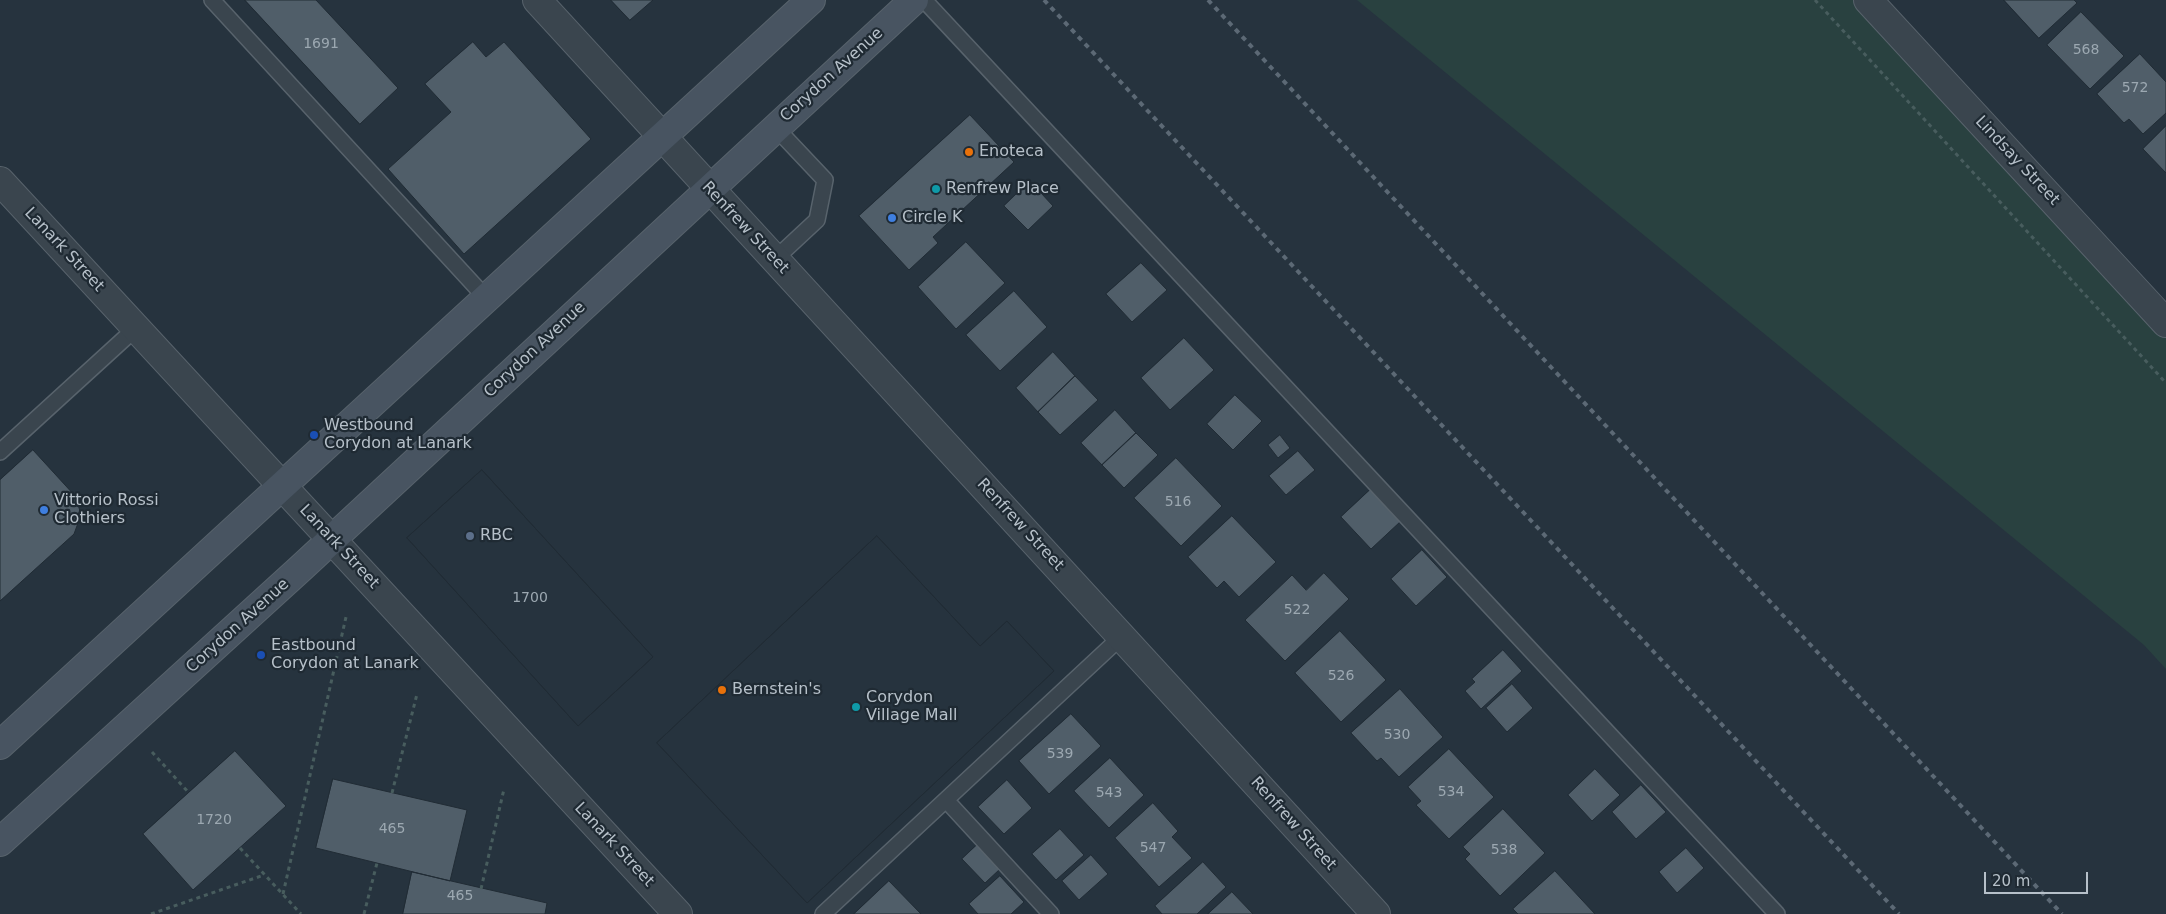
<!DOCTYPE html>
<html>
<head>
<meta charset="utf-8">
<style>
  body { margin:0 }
  #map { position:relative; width:2166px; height:914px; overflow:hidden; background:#26333e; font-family:"DejaVu Sans",sans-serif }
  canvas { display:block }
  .scale { position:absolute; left:1984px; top:872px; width:104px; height:22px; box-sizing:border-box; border:2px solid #b6c0c9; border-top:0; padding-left:6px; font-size:15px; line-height:18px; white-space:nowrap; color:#b6c0c9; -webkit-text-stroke:4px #1f2a33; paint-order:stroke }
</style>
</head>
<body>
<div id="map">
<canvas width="2166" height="914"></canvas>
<div class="scale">20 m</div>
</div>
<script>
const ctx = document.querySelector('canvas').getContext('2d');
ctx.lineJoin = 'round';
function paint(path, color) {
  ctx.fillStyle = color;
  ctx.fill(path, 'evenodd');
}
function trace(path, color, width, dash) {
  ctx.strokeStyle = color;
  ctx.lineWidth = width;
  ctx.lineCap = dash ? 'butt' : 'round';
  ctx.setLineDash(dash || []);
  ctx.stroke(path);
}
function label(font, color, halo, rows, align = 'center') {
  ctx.font = font + ' "DejaVu Sans",sans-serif';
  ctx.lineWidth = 4.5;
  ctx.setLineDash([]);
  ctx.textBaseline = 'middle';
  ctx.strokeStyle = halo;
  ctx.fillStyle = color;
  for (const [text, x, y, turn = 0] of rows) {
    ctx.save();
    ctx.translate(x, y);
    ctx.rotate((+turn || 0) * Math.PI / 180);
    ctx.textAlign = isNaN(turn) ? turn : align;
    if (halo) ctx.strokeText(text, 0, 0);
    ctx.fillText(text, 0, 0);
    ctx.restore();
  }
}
const green = new Path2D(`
  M1357,0H1868L2166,323V669L2144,645Z`);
const building = new Path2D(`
  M245,0H316L398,88L360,124Z
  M611,0H653L630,20Z
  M2004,0H2074L2077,3L2039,38Z
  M2081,12L2124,56L2090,89L2047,45Z
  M473,42L486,57L504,42L591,139L464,254L388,169L451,112L425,84Z
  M2140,54L2166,82V113L2143,134L2129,119L2124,123L2097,94Z
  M970,115L1014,162L933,237L938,243L909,270L859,216Z
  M2166,126V173L2143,149Z
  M1030,181L1053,206L1028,230L1004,206Z
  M966,242L1005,283L956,329L918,287Z
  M1141,263L1167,290L1132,322L1106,294Z
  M1014,291L1047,327L1000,371L966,335Z
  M1184,338L1214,370L1170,410L1141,378Z
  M1053,352L1075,376L1038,412L1016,388Z
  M1075,376L1098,400L1060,435L1038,412Z
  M1235,395L1262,421L1233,450L1207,424Z
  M1115,410L1136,433L1102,465L1081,443Z
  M1136,433L1158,455L1124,488L1102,465Z
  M1280,435L1290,448L1278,458L1268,445Z
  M33,450L76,497L81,515L74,534L0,601V480Z
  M1298,451L1315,470L1286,495L1269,476Z
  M1176,458L1222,506L1181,546L1134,498Z
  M482,470L653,657L578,726L407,538Z
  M482,470L653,657L578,726L407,538Z
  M1371,489L1401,521L1371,549L1341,517Z
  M1232,516L1276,562L1239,597L1224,581L1217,588L1188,557Z
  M877,536L980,646L1007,621L1054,671L807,903L657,743Z
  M877,536L980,646L1007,621L1054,671L807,903L657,743Z
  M1422,550L1447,577L1416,606L1391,579Z
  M1324,573L1349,599L1285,661L1245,620L1292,575L1306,590Z
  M1340,631L1386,680L1341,722L1295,673Z
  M1503,650L1522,671L1481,709L1465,691L1475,682L1472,679Z
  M1512,684L1533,708L1507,732L1486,708Z
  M1400,689L1443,737L1399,777L1381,758L1377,761L1351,733Z
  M1071,714L1101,746L1049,794L1019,761Z
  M1449,749L1494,797L1449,839L1416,805L1421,801L1408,787Z
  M235,751L286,806L193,890L143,834Z
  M1110,758L1144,795L1109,828L1074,791Z
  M1595,769L1620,795L1592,821L1568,795Z
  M333,779L467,810L450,881L316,848Z
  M1007,780L1032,808L1004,834L978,807Z
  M1641,785L1666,812L1636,839L1612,812Z
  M1153,803L1178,831L1172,837L1192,858L1159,887L1115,838Z
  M1503,809L1545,853L1500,896L1465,859L1470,854L1463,847Z
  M1060,829L1084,855L1056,880L1032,854Z
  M978,844L1000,869L985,883L962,859Z
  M1686,848L1704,868L1677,893L1659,872Z
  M1091,855L1108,874L1079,900L1062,881Z
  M1203,862L1226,887L1197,914H1162L1155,906Z
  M1555,871L1595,914H1518L1513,909Z
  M412,872L547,903L545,914H403Z
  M1000,876L1024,902L1011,914H978L969,904Z
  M889,881L921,914H854Z
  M1232,892L1253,914H1208Z`);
const path = new Path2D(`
  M1815,0L2166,383
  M152,752L189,793
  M392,793L417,694
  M240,848L301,914
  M481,889L504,789
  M283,894L346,617
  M151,914L264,875
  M364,914L377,863`);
const lane = new Path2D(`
  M212,0L487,299
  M924,0L1777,914
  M774,260L817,220L825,180L775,127
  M0,452L136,328
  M946,800L1051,914
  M823,914L1122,636`);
const street = new Path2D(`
  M537,0L1376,914
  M1868,0L2166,323
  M0,181L678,914`);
const secondary = new Path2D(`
  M0,745L811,0
  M0,842L301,568L914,0`);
const rail = new Path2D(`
  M1044,0L1899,914
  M1208,0L2062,914`);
const markers = [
  [969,152,5,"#e8710a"],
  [936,189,5,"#0f9aa8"],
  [892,218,5,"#3f7fe0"],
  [314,435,5,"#1a4fb4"],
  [44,510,5,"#3f7fe0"],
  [470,536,5,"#5c6f8a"],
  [261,655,5,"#1a4fb4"],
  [722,690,5,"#e8710a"],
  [856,707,5,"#0f9aa8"]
];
const numberNames = [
  ["1691",321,44],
  ["568",2086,50],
  ["572",2135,88],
  ["516",1178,502],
  ["1700",530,598],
  ["522",1297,610],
  ["526",1341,676],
  ["530",1397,735],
  ["539",1060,754],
  ["534",1451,792],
  ["543",1109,793],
  ["1720",214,820],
  ["465",392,829],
  ["547",1153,848],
  ["538",1504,850],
  ["465",460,896]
];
const streetNames = [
  ["Corydon Avenue",832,75,-42],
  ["Lindsay Street",2017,161,47],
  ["Renfrew Street",745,228,47],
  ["Lanark Street",64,250,47],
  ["Corydon Avenue",535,350,-43],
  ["Renfrew Street",1020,525,47],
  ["Lanark Street",339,547,47],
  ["Corydon Avenue",238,626,-42],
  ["Renfrew Street",1293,824,48],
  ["Lanark Street",614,845,47]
];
const poiNames = [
  ["Enoteca",979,152],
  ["Renfrew Place",946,189],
  ["Circle K",902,218],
  ["Westbound",324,426],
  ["Corydon at Lanark",324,444],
  ["Vittorio Rossi",54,501],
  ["Clothiers",54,519],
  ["RBC",480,536],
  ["Eastbound",271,646],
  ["Corydon at Lanark",271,664],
  ["Bernstein's",732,690],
  ["Corydon",866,698],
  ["Village Mall",866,716]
];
paint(green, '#294140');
paint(building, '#505e69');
trace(building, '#212c35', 1);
trace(lane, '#58636c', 18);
trace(street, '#58636c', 30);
trace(secondary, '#58636c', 30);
trace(path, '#485d5e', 3, [4, 4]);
trace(lane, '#3a454e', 15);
trace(street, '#3a454e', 28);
trace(secondary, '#485461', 28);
trace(rail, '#5c6975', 4, [5, 5]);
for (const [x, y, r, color] of markers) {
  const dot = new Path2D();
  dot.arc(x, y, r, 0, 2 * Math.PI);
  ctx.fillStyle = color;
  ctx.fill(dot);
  trace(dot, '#1f2a33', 2);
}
label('14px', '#9ca8b1', null, numberNames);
label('16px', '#b6c0c9', '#1f2a33', streetNames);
label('16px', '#b6c0c9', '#1f2a33', poiNames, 'left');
</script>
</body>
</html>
